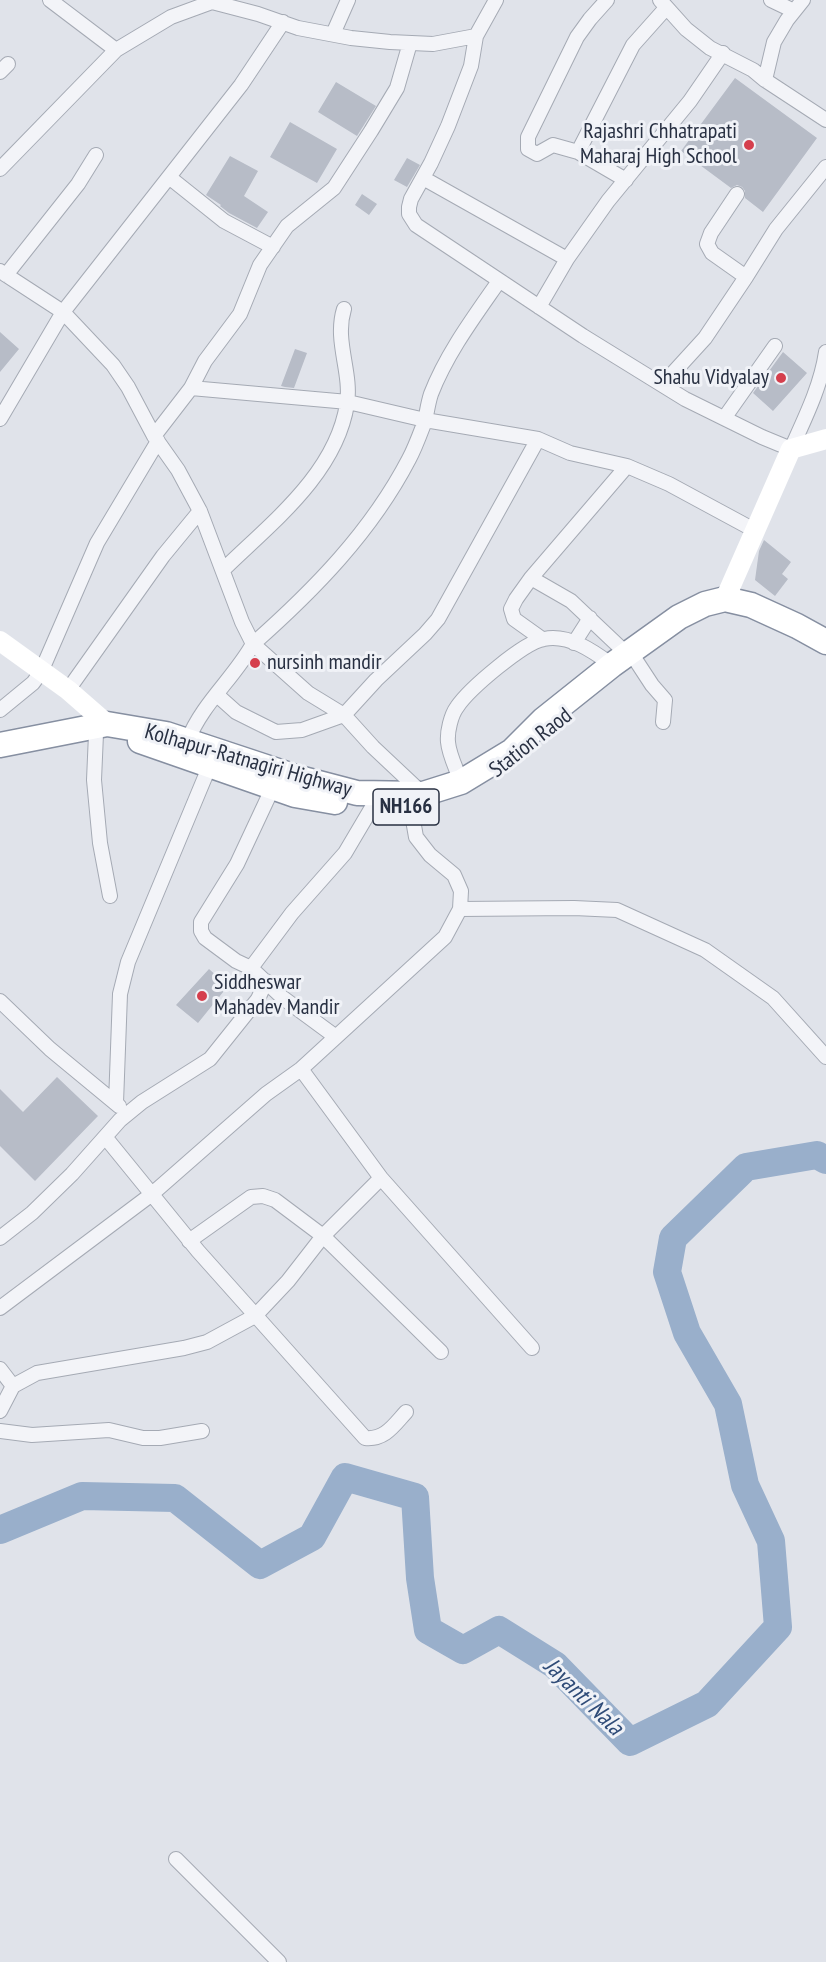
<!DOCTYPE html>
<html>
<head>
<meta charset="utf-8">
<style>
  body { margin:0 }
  canvas { display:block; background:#e0e3ea }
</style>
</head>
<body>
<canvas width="826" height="1962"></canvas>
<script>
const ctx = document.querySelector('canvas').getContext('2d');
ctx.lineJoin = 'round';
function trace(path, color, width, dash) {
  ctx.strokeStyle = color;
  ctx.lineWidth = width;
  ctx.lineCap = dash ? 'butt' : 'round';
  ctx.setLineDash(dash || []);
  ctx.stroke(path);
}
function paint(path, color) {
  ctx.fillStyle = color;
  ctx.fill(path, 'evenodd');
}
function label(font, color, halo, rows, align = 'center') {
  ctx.font = font + ' "PT Sans Narrow",sans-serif';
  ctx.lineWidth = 6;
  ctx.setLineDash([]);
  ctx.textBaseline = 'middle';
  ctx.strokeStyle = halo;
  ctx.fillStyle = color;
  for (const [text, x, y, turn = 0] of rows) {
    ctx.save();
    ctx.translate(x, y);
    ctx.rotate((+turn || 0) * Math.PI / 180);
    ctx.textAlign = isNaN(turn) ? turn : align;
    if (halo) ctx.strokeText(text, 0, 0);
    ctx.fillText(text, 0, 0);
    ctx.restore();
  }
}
const river = new Path2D(`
  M0,1530L82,1496L175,1498L260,1565L312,1537L345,1477L415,1497L420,1578L428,1630L463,1650L499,1630L555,1665L630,1742L707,1704L778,1627L771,1541L745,1485L728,1404L687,1333L667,1272L673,1238L746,1167L817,1155L826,1160`);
const building = new Path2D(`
  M735,78L817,138L763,212L745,198V191L742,187L737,185L731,188L681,151Z
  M336,82L376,106L357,136L318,112Z
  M290,122L337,149L317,183L270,157Z
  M230,156L258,171L244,196L268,212L257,228L229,213L220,206L221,205L206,195Z
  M407,158L420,165L407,187L394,180Z
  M362,194L377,204L369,215L355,205Z
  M0,332L19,349L0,372Z
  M295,349L307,353L294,388L285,387L281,386Z
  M783,352L807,373L773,411L753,393Z
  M764,540L791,562L782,574L788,579L775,596L755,580L759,551Z
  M209,969L228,986L198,1023L176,1005Z
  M57,1077L98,1116L35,1181L0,1146V1089L23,1112Z`);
const street = new Path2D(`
  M50,0L116,50L171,17L212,2L258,14L298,28L351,38L390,42L433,44L476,36L496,0
  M607,0L590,19L577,37L528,137V149L537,154L553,145L578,152L626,180
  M660,0L686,29L710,48L753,70L765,80
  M771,0L794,11
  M803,0L787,20L774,42L765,80L826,120
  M333,34L348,0
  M476,36L471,66L448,126L431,163L411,199L409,207V214L416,225L583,336L685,399L762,437L791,449C805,418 821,386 826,352
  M0,72L8,64
  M578,152L633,45L666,8
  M0,169L116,50
  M169,177L224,221L273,247
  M423,178L567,259
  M737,194L711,233L707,244L712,253L746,277L776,229L826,167
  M0,271L63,312L113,365L128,387L154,436L178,470L200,511L242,622L253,644C234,678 202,704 188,740
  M6,275L78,184L96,155
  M539,307L567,259L608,201L690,101L723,53
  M663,384L705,338L746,277
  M191,388L205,361L240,314L260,265L287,226L334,188L371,131L397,88L410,43
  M725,417L775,346
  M0,419L63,312L241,85L283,22
  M154,436L191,388L348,402L425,420L538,439L570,453L627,466L669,484L756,531
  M224,569C271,523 336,474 347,404C352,372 334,341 344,309
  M531,578L516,599L511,609L514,619L542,639
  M574,643L590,618
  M627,654L571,601L531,578L627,466
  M635,659L652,685L665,700L663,722
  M68,690L163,556L200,511
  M217,695L236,712L276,732L302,730L344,715L376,680L425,634L438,619L538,439
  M0,710L33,683L41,672L97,543L158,441
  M96,734L94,780L100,843L110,896
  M461,782C457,770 449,755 448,742C447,732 451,715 457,707C469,689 524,642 544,639C569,634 593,651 612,665
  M273,787L237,864L201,922V931L205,938L236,961L251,968L283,998L336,1037
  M460,909L574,908L617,910L705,950L773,998L826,1057
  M251,968L292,913L345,853L371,809L376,806
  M0,1001L50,1049L119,1106
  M301,1069L381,1178L532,1348
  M116,1103L120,994L128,962L210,765
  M106,1138L198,1251L365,1438C385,1440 394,1425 406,1412
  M0,1238L32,1213L72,1174L120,1120L142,1102L210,1059L258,999L266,981
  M189,1241L251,1197L263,1196L275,1200L323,1236L441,1352
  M0,1308L152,1194L266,1094L301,1069L445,937L460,909L461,891L454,875L430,855L416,837L413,820L423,794L373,747L344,715L308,693L253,644C314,590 371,532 409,459C415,448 420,434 425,421C427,412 428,403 431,394C447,353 474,317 499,281
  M0,1369L13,1386L37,1373L184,1348L207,1342L255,1316L288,1281L323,1236L381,1178
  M0,1411L13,1386
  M0,1431L32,1435L109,1430L143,1438H160L202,1431
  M176,1859L279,1962`);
const secondary = new Path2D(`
  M725,599L791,449L826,439
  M0,641L68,690L107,724`);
const highway = new Path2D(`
  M140,741L295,795L335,802
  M0,745L107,724L166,734L296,777L357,793L423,794L461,782L512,751L543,720L612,665L679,617L705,604L725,599L751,605L797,626L826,642`);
const markers = [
  [749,145,6,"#d53f4d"],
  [781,378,6,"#d53f4d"],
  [255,663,6,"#d53f4d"],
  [202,996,6,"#d53f4d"]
];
const shields = [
  [406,807,66]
];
const shieldNames = [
  ["NH166",406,807]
];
const poiNames = [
  ["Rajashri Chhatrapati",737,132],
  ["Maharaj High School",737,157],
  ["Shahu Vidyalay",769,378],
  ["nursinh mandir",267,663,"left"],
  ["Siddheswar",214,983,"left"],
  ["Mahadev Mandir",214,1008,"left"]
];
const streetNames = [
  ["Station Raod",531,743,-38],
  ["Kolhapur-Ratnagiri Highway",248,761,16]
];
const waterNames = [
  ["Jayanti Nala",583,1697,44]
];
trace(river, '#99afcb', 28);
paint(building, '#b7bcc7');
trace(street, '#a5aab4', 16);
trace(highway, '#868fa1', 27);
trace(street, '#f3f4f8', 14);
trace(secondary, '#fff', 20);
trace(highway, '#fff', 24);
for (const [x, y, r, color] of markers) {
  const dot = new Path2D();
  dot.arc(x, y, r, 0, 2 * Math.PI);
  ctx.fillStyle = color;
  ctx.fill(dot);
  trace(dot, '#f0f2f7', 2);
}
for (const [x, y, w] of shields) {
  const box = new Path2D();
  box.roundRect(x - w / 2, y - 18, w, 36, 4.5);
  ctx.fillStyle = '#f0f2f7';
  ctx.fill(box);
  trace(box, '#283042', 1.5);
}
label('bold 21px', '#283042', null, shieldNames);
label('22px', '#283042', '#f0f2f7', poiNames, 'right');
label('22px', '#283042', '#f0f2f7', streetNames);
label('italic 24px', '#304c78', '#f0f2f7', waterNames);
</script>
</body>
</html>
